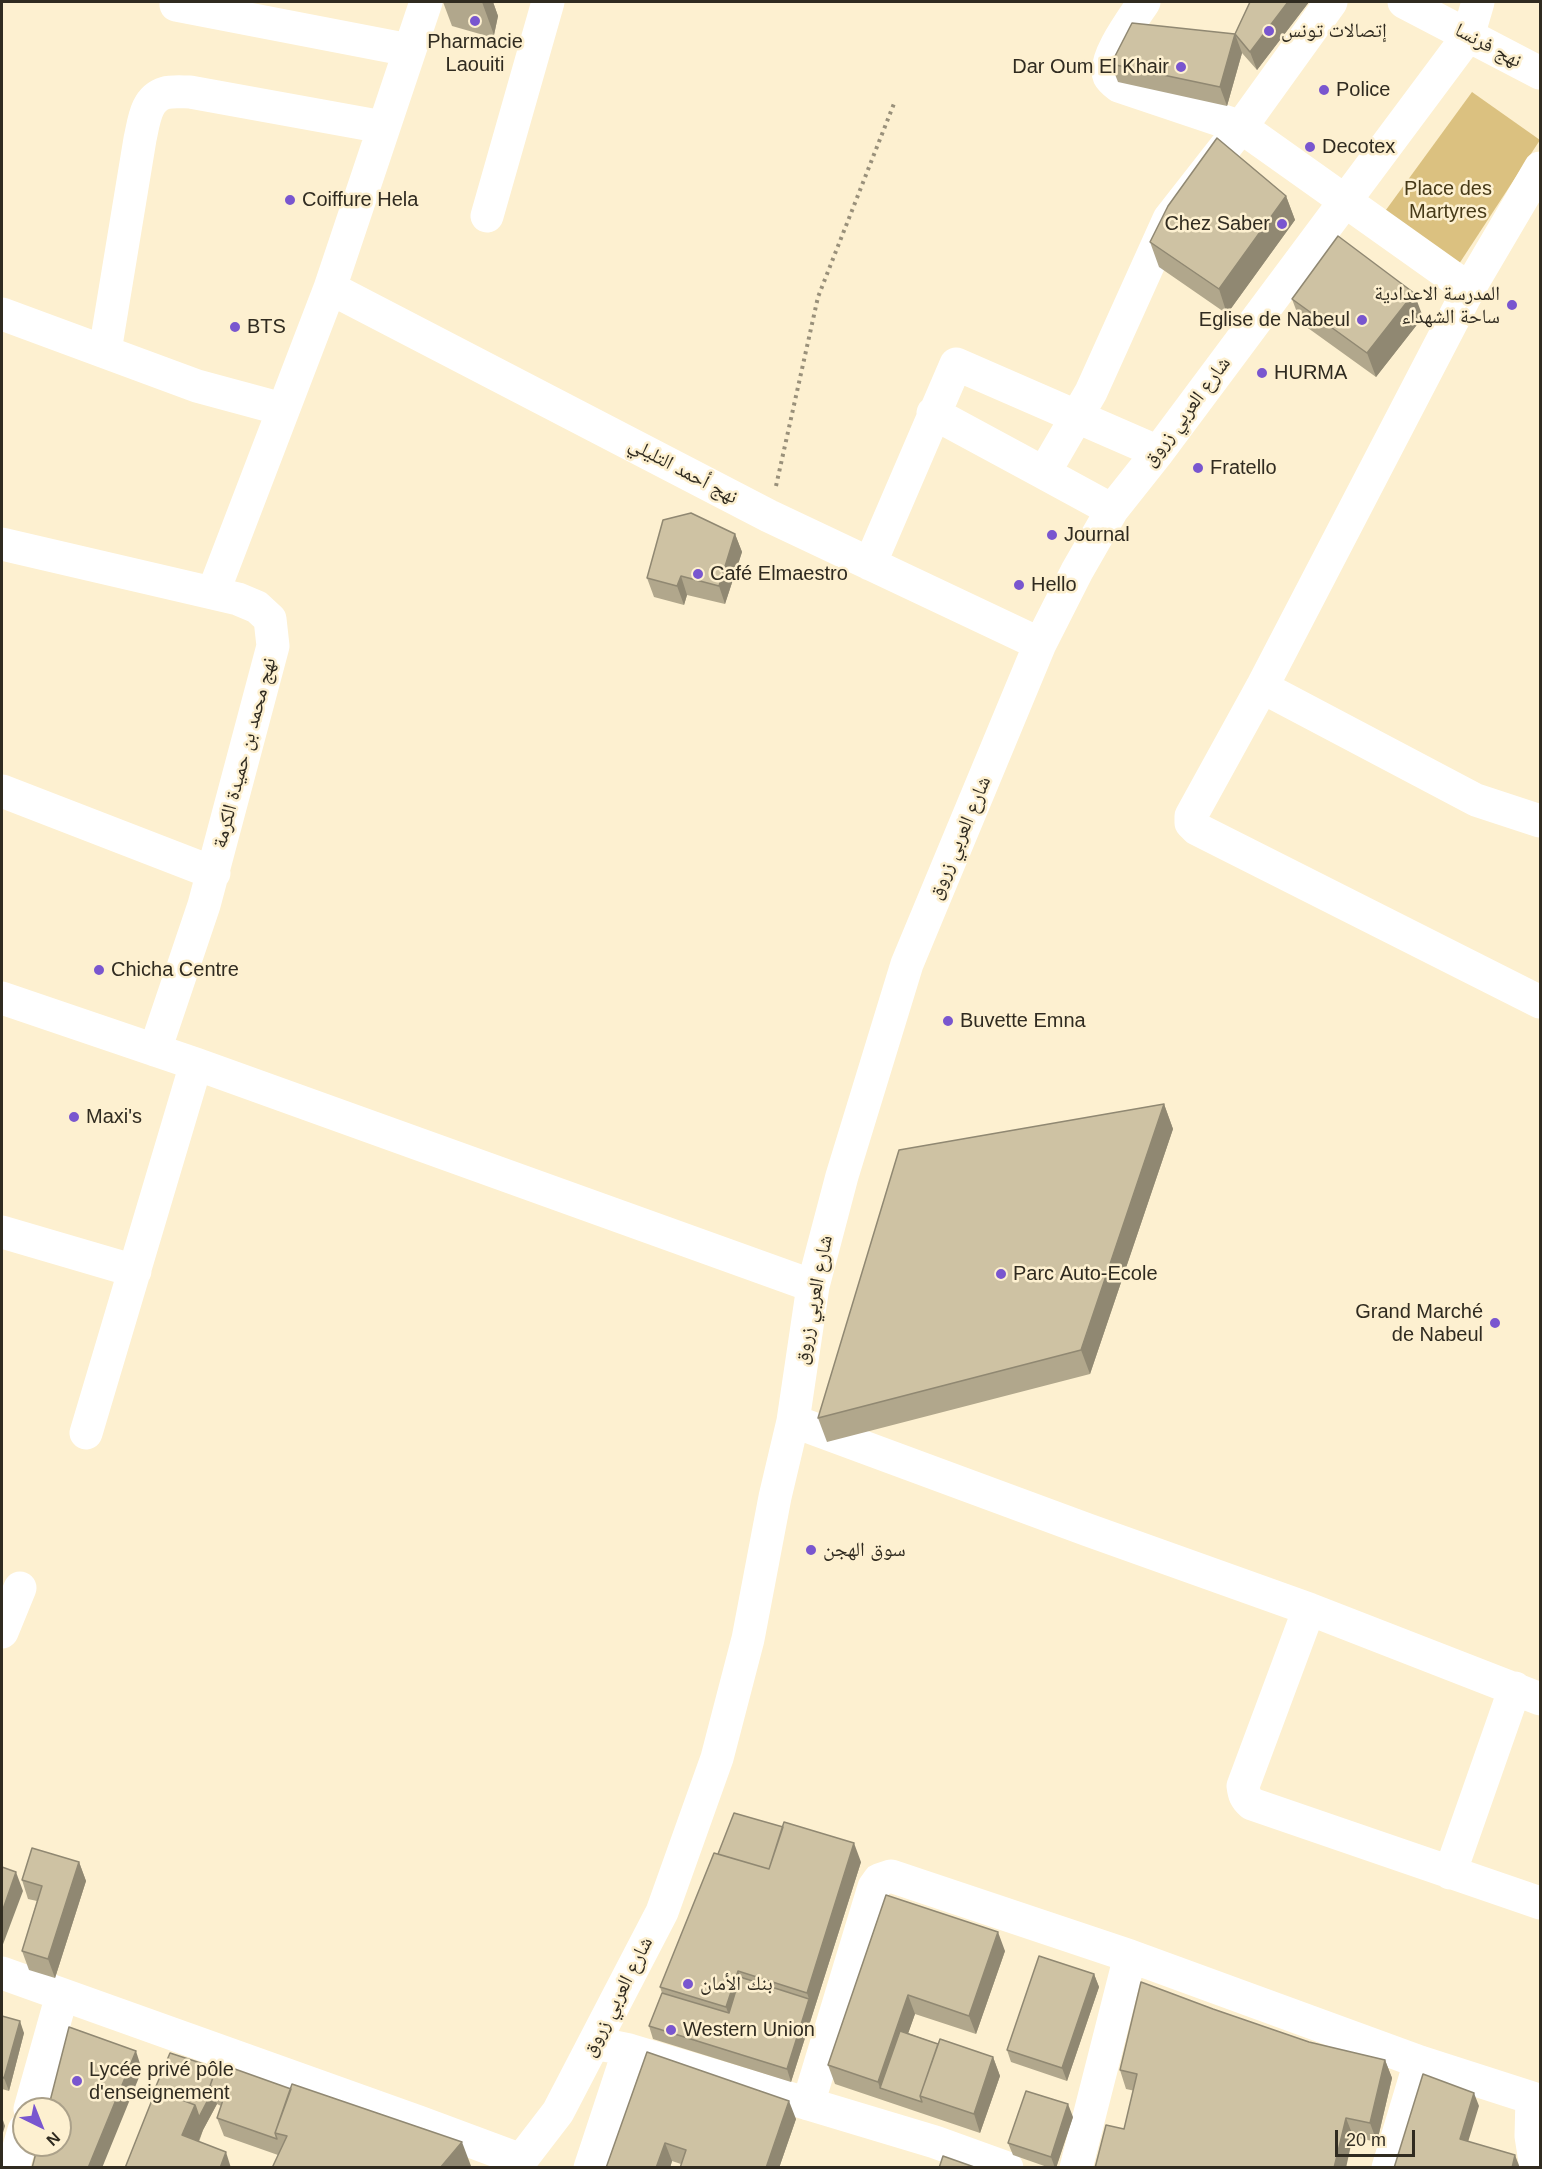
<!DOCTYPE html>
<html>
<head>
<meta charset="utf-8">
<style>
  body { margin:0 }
  #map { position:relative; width:1542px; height:2169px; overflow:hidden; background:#fdf0d0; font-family:Arial,sans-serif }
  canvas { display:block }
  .frame { position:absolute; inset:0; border:3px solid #302b20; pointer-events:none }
  .north { position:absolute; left:12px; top:2097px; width:60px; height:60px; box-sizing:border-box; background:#fdf0d0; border:2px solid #aba18a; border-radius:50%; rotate:137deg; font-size:16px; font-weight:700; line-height:24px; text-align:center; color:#302b20 }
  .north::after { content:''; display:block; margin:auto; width:21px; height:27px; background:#7956cf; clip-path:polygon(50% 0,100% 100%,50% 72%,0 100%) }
  .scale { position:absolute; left:1335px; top:2130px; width:80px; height:27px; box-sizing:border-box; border:3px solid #302b20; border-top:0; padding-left:8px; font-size:18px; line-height:21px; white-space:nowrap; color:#302b20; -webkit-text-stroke:4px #fdf0d0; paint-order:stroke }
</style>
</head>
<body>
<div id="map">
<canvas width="1542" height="2169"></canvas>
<div class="frame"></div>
<div class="north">N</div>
<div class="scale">20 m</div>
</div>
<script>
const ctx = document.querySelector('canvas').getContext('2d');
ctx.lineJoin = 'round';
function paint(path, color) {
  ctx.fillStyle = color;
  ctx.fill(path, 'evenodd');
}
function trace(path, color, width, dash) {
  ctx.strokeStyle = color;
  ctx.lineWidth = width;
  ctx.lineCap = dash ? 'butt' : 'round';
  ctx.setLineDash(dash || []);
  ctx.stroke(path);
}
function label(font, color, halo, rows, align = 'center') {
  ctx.font = font + ' Arial,"Noto Naskh Arabic",sans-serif';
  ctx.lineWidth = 5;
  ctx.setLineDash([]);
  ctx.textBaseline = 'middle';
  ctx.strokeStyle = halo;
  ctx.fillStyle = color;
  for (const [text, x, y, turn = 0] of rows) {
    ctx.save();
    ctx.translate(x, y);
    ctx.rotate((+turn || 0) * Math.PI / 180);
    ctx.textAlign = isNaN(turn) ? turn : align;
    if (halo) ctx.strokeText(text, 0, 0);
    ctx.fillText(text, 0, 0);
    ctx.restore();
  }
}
const green = new Path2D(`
  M1472,92L1540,140L1459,264L1383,214Z`);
const path = new Path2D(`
  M776,486L818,297L895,101`);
const minor = new Path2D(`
  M1144,2C1135,16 1102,59 1109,76C1111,80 1115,83 1119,86L1241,127L1469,289
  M1404,2L1540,73
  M176,5L409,50
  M1540,168L1469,289L1262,687L1191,816V823L1197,829L1540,1002
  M487,216L548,2
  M330,288L769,516L1040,644
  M2,314L197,386L282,409
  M105,351L140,139C144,122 145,99 165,93C172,91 182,92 190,92L383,127
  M933,413L1044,473
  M1112,510L1044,473L1091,392L1169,219L1241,127L1331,2
  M2,544L238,599L257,607L270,619L273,646L204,905L155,1050
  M870,564L956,364L1158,452
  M213,593L330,288L426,2
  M1262,687L1476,800L1540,821
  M2,791L214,873
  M2,998L196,1064L813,1286
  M2,1232L135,1271
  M793,1421L1088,1530L1309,1609L1540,1699
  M86,1433L196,1064
  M1309,1609L1243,1786C1244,1794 1245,1798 1252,1804L1540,1903
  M2,1632L20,1588
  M1450,1873L1515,1688
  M2,1973L419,2122L521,2160
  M595,2043L629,2050L935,2142L1007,2168
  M808,2104L874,1887L879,1880L891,1876L1130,1956L1420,2062L1532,2098L1531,2136L1536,2168
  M30,2109L62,1995
  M13,2168L24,2130
  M515,2168L558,2112L662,1912L717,1758L748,1639L775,1497L793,1421L813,1286L842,1176L907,964L1040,644L1077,571L1112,510L1158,452L1468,36L1478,2
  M590,2168L629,2050
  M1076,2168L1130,1956
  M1388,2168L1420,2062`);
const wall = new Path2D(`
  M443,2H493L498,16L494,35L487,36L452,26Z
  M1249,2H1309L1257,70L1242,53L1227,106L1118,82L1111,64L1235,34L1250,2Z
  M1286,196L1295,220L1227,314L1159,267L1150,242Z
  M1292,299L1423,317L1376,377L1301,323Z
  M735,534L742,552L725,604L687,595L684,605L654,597L647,578Z
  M1164,1104L1173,1129L1090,1374L827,1442L818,1418Z
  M718,1854L861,1862L791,2082L653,2039L649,2026L662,1993L660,1987Z
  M79,1862L86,1881L55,1978L29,1970L22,1951L37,1901L28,1899L22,1880Z
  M886,1895L1005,1951L976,2034L915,2014L908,2033L938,2044L993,2057L1000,2076L980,2133L835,2084L828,2065Z
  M1094,1974L1099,1987L1067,2081L1011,2062L1007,2050Z
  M1213,2009L1309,2042L1385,2060L1392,2078L1377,2142L1126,2089L1120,2070Z
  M2,2016L24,2033L9,2091L2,2089Z
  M647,2052L796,2119L779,2168H680L681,2164L672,2161L670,2168H606Z
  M216,2068L471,2166L278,2155L224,2136L217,2118L221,2106L217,2104L203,2130L199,2142L125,2168L152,2100L151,2098Z
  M1073,2117L1056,2168H1050L1013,2155L1008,2143Z`);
const shadedWall = new Path2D(`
  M482,2H493L498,16L494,35Z
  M1288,2H1309L1257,70L1250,52Z
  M1235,34L1242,53L1227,106L1220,87Z
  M1286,196L1295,220L1227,314L1219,289Z
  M1414,293L1423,317L1376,377L1367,353Z
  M735,534L742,552L725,604L719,586Z
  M681,576L687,595L684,605L677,586Z
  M1164,1104L1173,1129L1090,1374L1081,1350Z
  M854,1843L861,1862L791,2082L787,2069L809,1999L807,1993Z
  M79,1862L86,1881L55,1978L48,1959Z
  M16,1872L23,1891L2,1947V1912Z
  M998,1932L1005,1951L976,2034L969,2016Z
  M738,1971L745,1990L733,2026L726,2007Z
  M1094,1974L1099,1987L1067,2081L1062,2068Z
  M908,1995L915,2014L888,2091L880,2088L878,2082Z
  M20,2021L24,2033L9,2091L4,2078Z
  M136,2051L142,2070L102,2168H88Z
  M993,2057L1000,2076L980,2133L974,2114Z
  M1385,2060L1392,2078L1377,2142L1370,2123Z
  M212,2092L217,2104L203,2130L191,2160L182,2135L195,2105Z
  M1474,2093L1479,2106L1465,2152L1460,2139Z
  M789,2101L796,2119L779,2168H766Z
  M1068,2104L1073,2117L1056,2168H1055L1051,2157Z
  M2,2117L5,2126L2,2136Z
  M1346,2118L1353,2136L1346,2168H1334Z
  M462,2142L471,2166L470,2168H440Z
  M665,2143L672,2161L670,2168H656Z
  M226,2152L231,2168H220Z
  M1515,2155L1520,2168H1512Z`);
const building = new Path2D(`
  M1250,2H1288L1250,52L1235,34Z
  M1132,23L1235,34L1220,87L1111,64Z
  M1217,138L1286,196L1219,289L1150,242L1168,206Z
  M1338,236L1414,293L1367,353L1292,299Z
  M691,513L735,534L719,586L681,576L677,586L647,578L663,520Z
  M1164,1104L1081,1350L818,1418L899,1150Z
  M734,1813L783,1827L769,1869L718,1854Z
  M784,1822L854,1843L807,1993L738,1971L726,2007L660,1987L714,1853L769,1869Z
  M32,1848L79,1862L48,1959L22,1951L42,1886L22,1880Z
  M2,1867L16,1872L2,1912Z
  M886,1895L998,1932L969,2016L908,1995L878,2082L828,2065Z
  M1039,1956L1094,1974L1062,2068L1007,2050Z
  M740,1977L809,1999L787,2069L649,2026L662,1993L729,2013Z
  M1141,1982L1213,2009L1309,2042L1385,2060L1370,2123L1346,2118L1334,2168H1095L1106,2125L1124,2129L1137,2074L1120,2070Z
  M2,2016L20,2021L4,2078L2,2077Z
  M69,2027L136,2051L88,2168H32L38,2145H60V2109H48Z
  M900,2031L938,2044L920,2096L922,2102L880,2088Z
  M940,2039L993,2057L974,2114L920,2096Z
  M647,2052L789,2101L766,2168H680L686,2150L665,2143L656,2168H606Z
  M170,2053L216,2068L210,2086L212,2092L199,2117L195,2105L156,2090L152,2099L151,2098Z
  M218,2063L291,2089L275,2133L277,2139L217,2118L226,2091L210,2086Z
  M1423,2074L1474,2093L1460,2139L1515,2155L1512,2168H1394Z
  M292,2084L462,2142L440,2168H272L287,2136L275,2133Z
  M156,2090L195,2105L182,2135L226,2152L220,2168H125Z
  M1026,2091L1068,2104L1051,2157L1008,2143Z
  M943,2156L977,2168H939Z`);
const markers = [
  [475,21,6,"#7956cf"],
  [1269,31,6,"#7956cf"],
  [1181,67,6,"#7956cf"],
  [1324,90,6,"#7956cf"],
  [1310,147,6,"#7956cf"],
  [290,200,6,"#7956cf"],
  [1282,224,6,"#7956cf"],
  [1512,305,6,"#7956cf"],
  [1362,320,6,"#7956cf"],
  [235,327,6,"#7956cf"],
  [1262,373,6,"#7956cf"],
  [1198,468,6,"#7956cf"],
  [1052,535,6,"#7956cf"],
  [698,574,6,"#7956cf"],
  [1019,585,6,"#7956cf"],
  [99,970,6,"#7956cf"],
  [948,1021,6,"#7956cf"],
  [74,1117,6,"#7956cf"],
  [1001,1274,6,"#7956cf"],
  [1495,1323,6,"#7956cf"],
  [811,1550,6,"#7956cf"],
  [688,1984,6,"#7956cf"],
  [671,2030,6,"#7956cf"],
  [77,2081,6,"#7956cf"]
];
const poiNames = [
  ["إتصالات تونس",1281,31],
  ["Pharmacie",475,42,"center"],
  ["Laouiti",475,65,"center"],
  ["Dar Oum El Khair",1169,67,"right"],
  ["Police",1336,90],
  ["Decotex",1322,147],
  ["Coiffure Hela",302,200],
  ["Chez Saber",1270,224,"right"],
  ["المدرسة الاعدادية",1500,294,"right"],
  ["ساحة الشهداء",1500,317,"right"],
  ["Eglise de Nabeul",1350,320,"right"],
  ["BTS",247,327],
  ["HURMA",1274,373],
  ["Fratello",1210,468],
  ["Journal",1064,535],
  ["Café Elmaestro",710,574],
  ["Hello",1031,585],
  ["Chicha Centre",111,970],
  ["Buvette Emna",960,1021],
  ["Maxi's",86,1117],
  ["Parc Auto-Ecole",1013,1274],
  ["Grand Marché",1483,1312,"right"],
  ["de Nabeul",1483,1335,"right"],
  ["سوق الهجن",823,1550],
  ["بنك الأمان",700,1984],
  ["Western Union",683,2030],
  ["Lycée privé pôle",89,2070],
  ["d'enseignement",89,2093]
];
const streetNames = [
  ["نهج فرنسا",1488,46,28],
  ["شارع العربي زروق",1187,412,-53],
  ["نهج أحمد التليلي",683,471,28],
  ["نهج محمد بن حميدة الكرمة",245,753,-75],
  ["شارع العربي زروق",960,838,-67],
  ["شارع العربي زروق",814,1300,-79],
  ["شارع العربي زروق",618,1997,-63]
];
const parkNames = [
  ["Place des",1448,189],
  ["Martyres",1448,212]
];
paint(green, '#dbc180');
trace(path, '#99907a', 4, [3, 4.5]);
trace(minor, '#fff', 33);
paint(wall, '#b1a78c');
paint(shadedWall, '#908872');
paint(building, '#cec2a3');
trace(building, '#908872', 1.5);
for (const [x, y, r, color] of markers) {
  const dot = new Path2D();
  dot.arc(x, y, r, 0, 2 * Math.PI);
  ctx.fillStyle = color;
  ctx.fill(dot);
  trace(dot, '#fdf0d0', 2);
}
label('20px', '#302b20', '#fdf0d0', poiNames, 'left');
label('20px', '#302b20', '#fdf0d0', streetNames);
label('20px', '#473a18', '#fdf0d0', parkNames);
</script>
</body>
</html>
